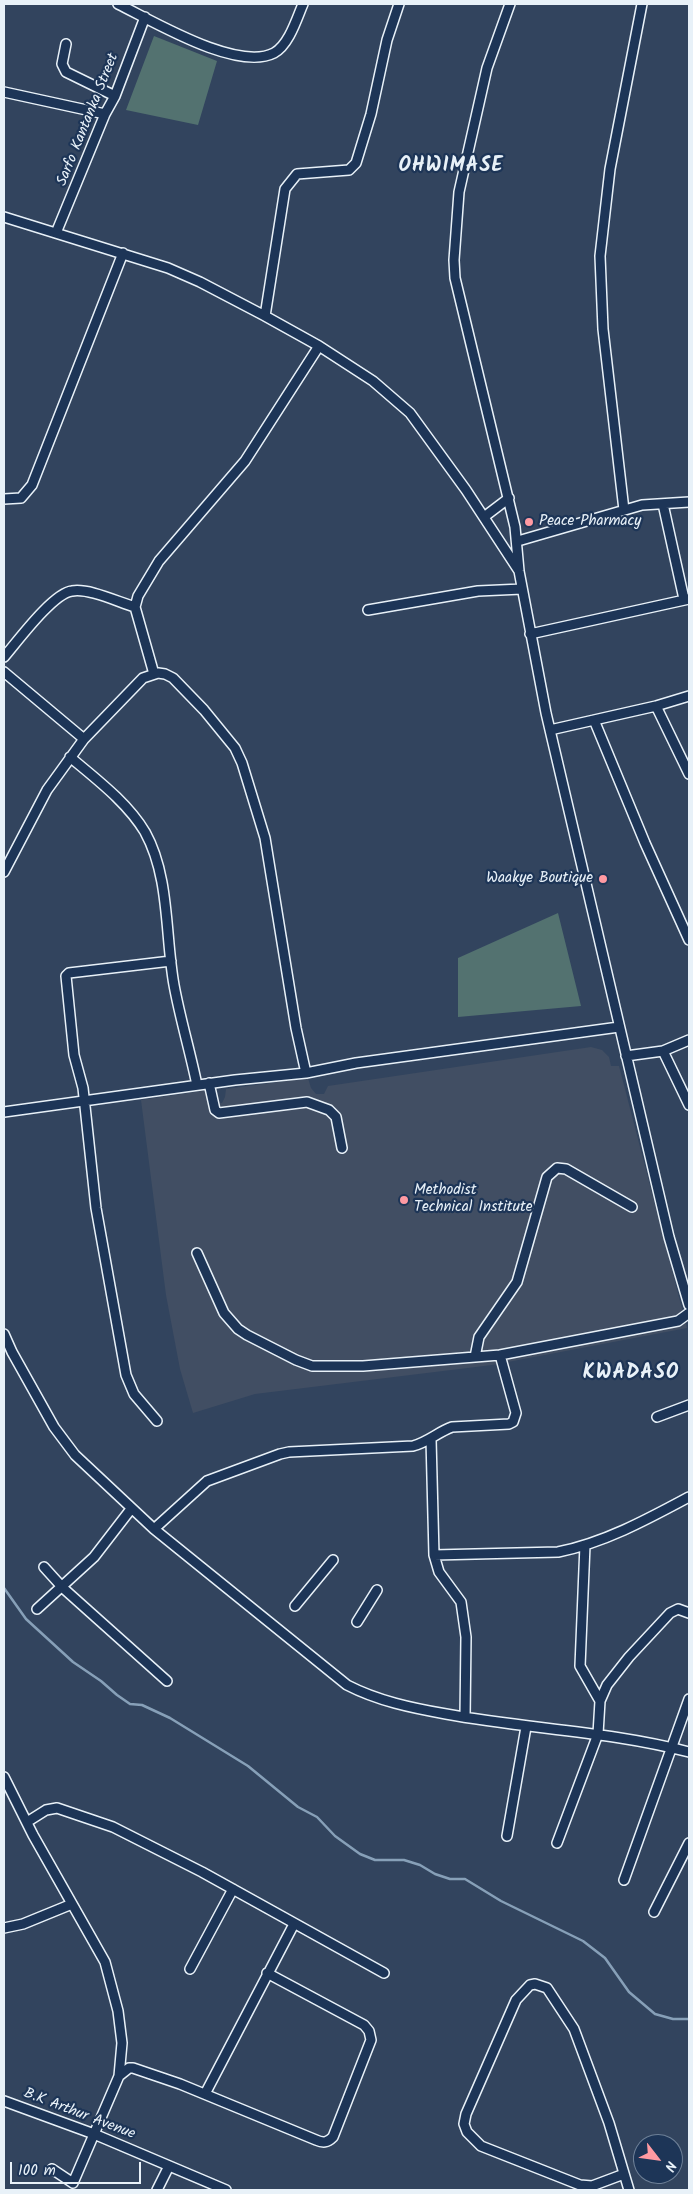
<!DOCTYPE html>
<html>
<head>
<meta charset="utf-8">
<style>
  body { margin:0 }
  #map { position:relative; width:693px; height:2194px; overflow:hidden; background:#32445e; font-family:Kalam,sans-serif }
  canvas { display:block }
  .frame { position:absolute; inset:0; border:5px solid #e8f1f8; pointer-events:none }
  .north { position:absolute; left:633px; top:2134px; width:50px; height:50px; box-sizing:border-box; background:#1d3557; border:1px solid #6e8097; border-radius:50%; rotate:120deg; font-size:14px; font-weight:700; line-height:20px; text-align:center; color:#e8f1f8 }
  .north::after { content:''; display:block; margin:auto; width:18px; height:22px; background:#ff9aa2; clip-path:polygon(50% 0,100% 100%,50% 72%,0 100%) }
  .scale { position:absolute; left:10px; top:2162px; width:131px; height:22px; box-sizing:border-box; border:2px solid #e8f1f8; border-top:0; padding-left:6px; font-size:15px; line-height:18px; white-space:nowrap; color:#e8f1f8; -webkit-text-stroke:4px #1d3557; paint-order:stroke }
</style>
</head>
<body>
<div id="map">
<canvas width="693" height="2194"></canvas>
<div class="frame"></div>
<div class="north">N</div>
<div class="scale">100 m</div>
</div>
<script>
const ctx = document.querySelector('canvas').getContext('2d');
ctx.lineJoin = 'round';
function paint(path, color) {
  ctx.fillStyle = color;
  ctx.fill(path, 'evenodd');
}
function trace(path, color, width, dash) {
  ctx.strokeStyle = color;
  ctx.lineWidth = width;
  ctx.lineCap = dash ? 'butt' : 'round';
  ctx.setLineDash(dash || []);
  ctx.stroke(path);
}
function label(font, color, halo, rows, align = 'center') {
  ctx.font = font + ' Kalam,sans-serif';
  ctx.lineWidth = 4.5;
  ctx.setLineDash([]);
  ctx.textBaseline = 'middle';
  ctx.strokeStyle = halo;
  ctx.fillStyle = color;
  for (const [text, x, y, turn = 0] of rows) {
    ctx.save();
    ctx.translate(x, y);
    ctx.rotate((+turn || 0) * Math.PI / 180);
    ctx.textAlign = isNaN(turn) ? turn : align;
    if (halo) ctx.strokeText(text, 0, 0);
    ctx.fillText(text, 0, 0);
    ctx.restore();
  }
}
const built = new Path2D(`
  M591,1047L602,1050L609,1057L611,1066H619L687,1328L492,1365L255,1394L193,1413L180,1369L166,1295L141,1100L208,1090L215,1104L222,1103L225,1097L226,1089L308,1078L311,1088L316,1094H324L328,1086Z`);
const green = new Path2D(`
  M154,36L217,61L198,125L126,110Z
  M558,913L581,1006L458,1017V958Z`);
const stream = new Path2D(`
  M4,1588L26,1619L73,1662L101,1681L117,1695L130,1704L142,1705L170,1718L248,1766L298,1807L317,1817L335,1836L360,1854L375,1860H404L420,1865L435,1874L450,1879H465L501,1901L583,1941L605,1958L629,1992L655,2014L673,2019H689`);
const minor = new Path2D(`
  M118,4C153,21 237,72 274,53C289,45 297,18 303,4
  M510,4L487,68L459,192L454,260L455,278L515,527L519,571L546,713L669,1237L689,1305
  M66,44L62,64L66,72L115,96
  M4,92L105,114
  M4,217L168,268L200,282L265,316L319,346L373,381L410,413L466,490L519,571
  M56,233L105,114L115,96L145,17
  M265,316L285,189L297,174L349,170L356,163L371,114L387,40L399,4
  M4,499L21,498L32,485L123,253
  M663,504L684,599
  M624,510L603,329L600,256L610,169L642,4
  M484,517L509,498
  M518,541L642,505L689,502
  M368,610L478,591L522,589
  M530,634L689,599
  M4,657C17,642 53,593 72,591C89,588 118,602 135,607
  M4,672L84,739
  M154,674L135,607L138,596L159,561L245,461L319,346
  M656,706L689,774
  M594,720L645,843L689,940
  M550,730L656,706L689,696
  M70,757C96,779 127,802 145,832C170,877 165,935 174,985C180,1018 190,1051 197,1085
  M4,872L47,790L84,739L143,678L158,673L165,674L173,678L204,710L235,748L242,763L265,838L296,1028L306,1073
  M663,1051L689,1105
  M626,1056L663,1051L689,1040
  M209,1083L215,1110L219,1113L307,1102L329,1110L336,1117L342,1148
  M4,1112L235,1080L306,1073L356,1063L619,1027
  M197,1253L224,1313L238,1329L247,1335L296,1360L312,1366H363L500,1355
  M4,1334L12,1352L54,1427L75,1455L154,1529L347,1685C378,1701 412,1708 446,1714C527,1729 609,1731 689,1752
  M475,1357L479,1337L517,1282L547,1177L557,1168L566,1169L632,1207
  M657,1417L689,1405
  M157,1421L134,1394L126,1375L96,1208L83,1088L74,1055L66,976L69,973L171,961
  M431,1439L434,1555L439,1572L461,1602L466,1637L465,1717
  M154,1529L207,1481L280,1454L289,1452L413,1446C428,1442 438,1432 452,1427L509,1424L513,1422L516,1413L500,1355L678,1321L689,1313
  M585,1545L580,1666L600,1701
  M434,1555L558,1552C604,1543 648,1519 689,1497
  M44,1567L63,1588L167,1681
  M295,1606L333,1560
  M37,1609L94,1557L131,1509
  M357,1622L377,1590
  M4,1777L33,1835L105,1962L118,2011L122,2043L119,2076L73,2183L52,2169
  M27,1822L46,1810L57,1808L113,1827L202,1872L384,1973
  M507,1836L526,1727
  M557,1843L598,1734L600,1701L607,1685L629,1657L670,1613L678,1609L689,1613
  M624,1880L689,1699
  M654,1912L689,1843
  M4,1928L23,1924L72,1904
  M190,1969L233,1889
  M119,2076L129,2068H133L180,2084L316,2140C323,2143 327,2143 333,2137L371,2040L369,2031L364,2025L267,1973
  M205,2094L294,1924
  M4,2101L94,2134L226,2190
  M624,2174L592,2186L580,2185L481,2146L467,2132L464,2124L466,2114L516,2000L530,1985L535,1984L547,1988L574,2029L609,2123L629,2190
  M157,2190L169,2166`);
const markers = [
  [529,522,5,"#ff9aa2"],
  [603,879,5,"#ff9aa2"],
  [404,1200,5,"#ff9aa2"]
];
const streetNames = [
  ["Sarfo Kantanka Street",89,120,-68],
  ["B.K Arthur Avenue",79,2115,21]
];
const poiNames = [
  ["Peace Pharmacy",539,522],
  ["Waakye Boutique",593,879,"right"],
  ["Methodist",414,1191],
  ["Technical Institute",414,1208]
];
const districtNames = [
  ["OHWIMASE",451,168],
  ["KWADASO",631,1375]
];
paint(built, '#414e63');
paint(green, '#537270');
trace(stream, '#87a0b8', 2.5);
trace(minor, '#e8f1f8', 12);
trace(minor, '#1d3557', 9);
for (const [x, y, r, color] of markers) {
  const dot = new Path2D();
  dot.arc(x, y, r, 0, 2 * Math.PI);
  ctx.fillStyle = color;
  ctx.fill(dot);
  trace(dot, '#1d3557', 2);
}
label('15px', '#e8f1f8', '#1d3557', streetNames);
label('15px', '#e8f1f8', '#1d3557', poiNames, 'left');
ctx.letterSpacing = '1px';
label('bold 20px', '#e8f1f8', '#1d3557', districtNames);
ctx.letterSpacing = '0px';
</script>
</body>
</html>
